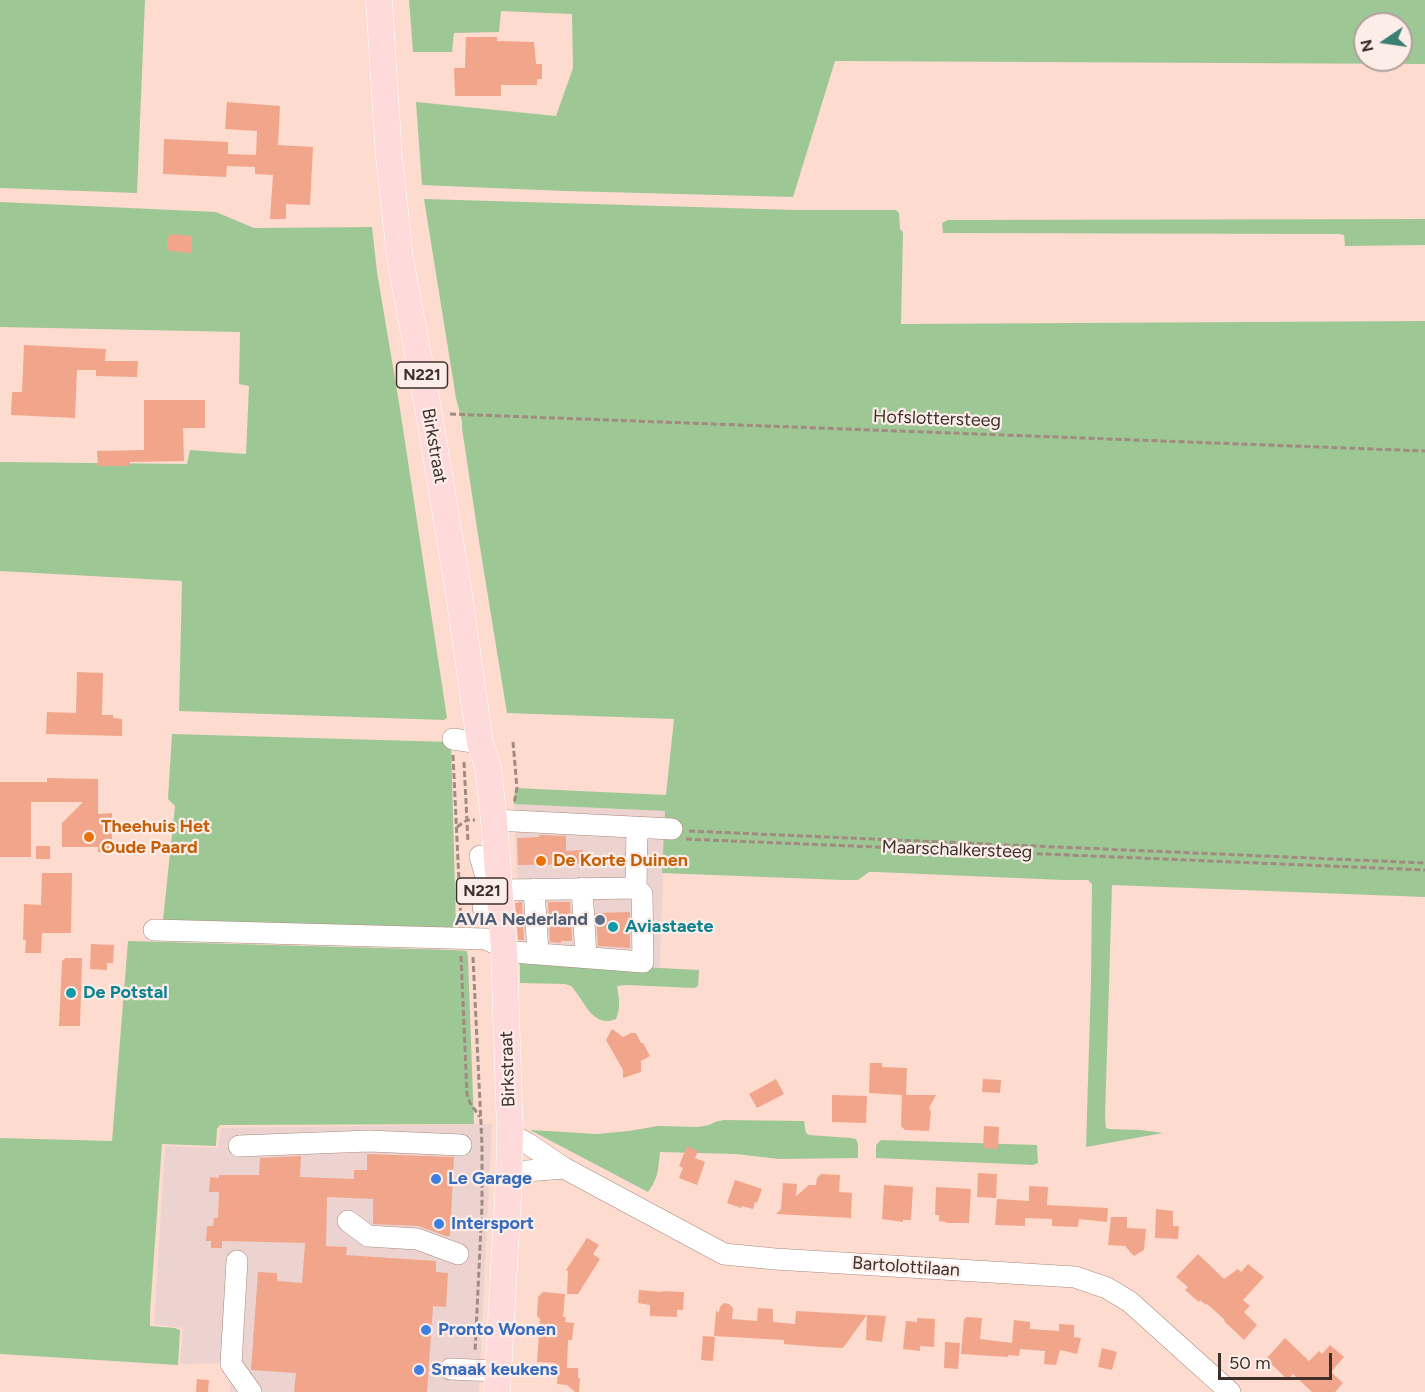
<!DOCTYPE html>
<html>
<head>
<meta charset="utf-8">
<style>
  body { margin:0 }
  #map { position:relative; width:1425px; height:1392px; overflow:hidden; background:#fedbcf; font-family:Figtree,sans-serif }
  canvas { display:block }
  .north { position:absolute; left:1353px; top:12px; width:60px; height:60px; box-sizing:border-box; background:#fcede8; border:2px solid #b0a19c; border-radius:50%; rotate:257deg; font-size:16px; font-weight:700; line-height:24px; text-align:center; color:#3d302b }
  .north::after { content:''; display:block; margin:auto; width:21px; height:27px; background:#3b7e72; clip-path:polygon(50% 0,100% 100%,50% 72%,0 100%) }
  .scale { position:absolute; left:1218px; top:1353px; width:114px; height:27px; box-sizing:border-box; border:3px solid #3d302b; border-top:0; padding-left:8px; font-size:18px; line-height:21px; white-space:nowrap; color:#3d302b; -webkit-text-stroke:4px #fcede8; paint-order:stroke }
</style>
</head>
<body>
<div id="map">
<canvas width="1425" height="1392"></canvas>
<div class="north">N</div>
<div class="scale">50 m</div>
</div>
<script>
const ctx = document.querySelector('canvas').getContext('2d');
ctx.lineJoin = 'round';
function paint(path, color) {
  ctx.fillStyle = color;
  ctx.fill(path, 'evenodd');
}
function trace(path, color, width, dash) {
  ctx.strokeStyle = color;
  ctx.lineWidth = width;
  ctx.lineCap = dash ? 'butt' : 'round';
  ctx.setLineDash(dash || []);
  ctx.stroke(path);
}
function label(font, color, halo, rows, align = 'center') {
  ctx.font = font + ' Figtree,sans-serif';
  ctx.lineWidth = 4.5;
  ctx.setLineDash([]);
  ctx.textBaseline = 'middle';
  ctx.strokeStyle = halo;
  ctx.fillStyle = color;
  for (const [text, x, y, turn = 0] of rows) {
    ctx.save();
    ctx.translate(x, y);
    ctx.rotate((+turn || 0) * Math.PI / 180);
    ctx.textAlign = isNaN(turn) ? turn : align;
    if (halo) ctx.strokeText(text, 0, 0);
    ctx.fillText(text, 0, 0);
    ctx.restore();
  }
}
const commercial = new Path2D(`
  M514,804L665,811L660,969L520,961Z
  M492,1124L479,1392H230L232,1363L180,1364L183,1328L154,1324L165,1146L218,1148L221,1128Z`);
const green = new Path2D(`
  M0,0H145L137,193L0,188Z
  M409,0H1425V64L835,61L793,197L565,191L422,185L416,102L556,116L573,68L572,14L501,11L499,32L454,33L452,52H413ZM1365,24H1401V60H1365Z
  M424,199L796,210H896L899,213L900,229L903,232L901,324L1425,321V897L1112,885L1105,1118L1106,1128L1109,1129L1141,1130L1163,1133L1086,1147L1091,981L1092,884L1088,880H1063L876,872H869L858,880H842L662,873L665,811L514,804L515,788L666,795L674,719L507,713L478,535L462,428V421L456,398Z
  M0,202L216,212L254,228L372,227L377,272L400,409L447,718L444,720L179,711L182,581L0,571V462L187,464L190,450L246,454L249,386L239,384L240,332L0,327Z
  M1425,219V245L1345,246L1344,235L1339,234L943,233L942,223L948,220Z
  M172,734L451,742L456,928L163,920L175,806L168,799Z
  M128,941L454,950L467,951L468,958L474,1124L220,1125L217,1129L216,1146L162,1144L150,1312V1326L175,1328L180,1330L178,1365L0,1354V1138L112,1141Z
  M520,961L699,970L698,986L694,988L627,985L617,986C619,999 621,1007 616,1019C592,1029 584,999 571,986L565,984L520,983Z
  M724,1120L804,1121L806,1133L809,1135L851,1138L856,1139L858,1144V1158L779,1159L736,1154L660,1152C658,1169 659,1177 648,1192L530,1130L597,1134L629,1131L658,1126L698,1127L709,1125L715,1122Z
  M881,1140L1037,1145L1038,1163L1033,1165L876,1158V1145Z`);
const building = new Path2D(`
  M466,37H497V41L534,42L536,64H542V79H537V85H501V96H455L454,68H465Z
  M227,102L280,106L278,145L313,147L310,205L286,204V219H270L273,175L255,174V167L227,166L226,177L163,174L164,139L228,142V154L256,155L257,131L225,129Z
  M171,234L192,236L191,253L169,251L167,247V239Z
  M24,345L106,349L105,361H138L137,377L96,376V370H77L75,418L11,415L12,392H22Z
  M144,400H205V428H183L184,461L130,462V466H98L97,451L144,450Z
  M77,672L103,673L102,715H113V718L122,719V736L46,734L47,712L76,713Z
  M47,778L98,779V814L112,813V852H98V847H62V823L83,802H31V857H0V782H47Z
  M539,835L566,836V851L583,850V864L518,865L517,838L539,837Z
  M36,846H50V859H36Z
  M42,873H72L71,933H42L41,953H25L26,940H23L24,904L41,905Z
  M522,902L524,940H518L515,903Z
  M548,902H570L572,941H561V943L550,942Z
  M630,912V948L598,946L596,913Z
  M91,944L114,945L113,963H107V970L90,969Z
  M66,958H82L80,1026H59L62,961Z
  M612,1029L623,1037L631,1033H636L641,1043H643L650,1056L641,1061V1072L623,1078V1070L606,1040Z
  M870,1063H882V1067L907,1068L906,1095H936L929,1108L931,1112L929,1131L905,1130L901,1126L902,1095L869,1093Z
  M776,1079L784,1094L757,1108L749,1094Z
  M983,1079L1001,1080L1000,1093L982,1092Z
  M832,1095L867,1096L866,1123L832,1122Z
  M984,1126L999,1127L998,1149L983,1148Z
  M687,1146L698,1151L695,1158L705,1162L697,1185L679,1178L683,1168L679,1166Z
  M367,1154L454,1157L450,1236H446L418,1226L373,1224V1199L327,1197L326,1246L347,1247L346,1255L436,1261V1272L448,1273L446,1307L433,1306L427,1392H294L296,1373L251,1370L258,1272L277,1273V1281L302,1283L305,1243L222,1241V1248H211V1241H206L207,1226H213L214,1218H218L219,1192H209L210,1177L219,1178V1175H259L260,1158L301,1156L300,1177L354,1179V1170H367Z
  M978,1173L997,1174L996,1198L977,1197Z
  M821,1174L840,1175L839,1192L852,1193L851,1218L776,1214L781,1209L783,1183L797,1184L796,1196L809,1185H816L817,1178Z
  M735,1180L762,1189L757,1203L755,1202L753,1209L742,1206L741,1208L727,1203Z
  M884,1185L913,1187L911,1220H903V1222L882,1219Z
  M1029,1186L1048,1187L1047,1205L1108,1208L1107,1222L1079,1219L1078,1227L1052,1226V1219L1025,1218V1226L995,1225L997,1199L1029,1201Z
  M936,1187L971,1189L969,1223H946V1222L939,1221V1215H935Z
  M1156,1209L1173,1211V1226H1179L1178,1239L1155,1238Z
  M1111,1217H1127V1228L1146,1229L1144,1250L1134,1256L1125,1246L1108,1245Z
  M587,1238L599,1245L593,1254L600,1259L578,1294H567L568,1271L566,1270Z
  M1198,1254L1224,1279L1238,1269L1241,1272L1248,1264L1264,1277L1243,1300L1250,1306L1244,1312L1257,1325L1244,1340L1224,1321L1225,1320L1207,1304L1206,1305L1200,1300L1199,1302L1185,1290L1188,1287L1176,1277Z
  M639,1290L662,1292V1291L684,1292L683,1310H677V1317L650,1316V1305L638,1303Z
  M543,1292L565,1294L563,1317H566L565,1322L574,1323L572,1340H568L567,1368H578V1378H580L579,1392H575L567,1385L557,1384L558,1369H555V1363L537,1362L540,1319L537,1316L538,1297Z
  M724,1303L729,1304L733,1308L732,1319L757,1321L758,1308L773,1309V1322L795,1324L796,1311L886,1316L882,1342L866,1340L867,1315L843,1348L822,1347L784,1344V1340L714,1336L716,1311L719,1312L720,1307Z
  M966,1317L982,1318L980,1339L1012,1343L1014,1320L1030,1322V1329L1059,1331V1324L1074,1325V1337L1081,1338L1077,1354L1060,1350L1056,1365L1044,1364L1045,1351L1020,1349L1019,1356L1008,1355V1357L961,1354L964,1319H965Z
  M917,1318L935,1319L934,1347L920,1346V1351L903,1349L906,1321L917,1322Z
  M703,1336L715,1337L713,1361L701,1360Z
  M1285,1338L1309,1361L1319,1351L1322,1354L1330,1345L1344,1357L1331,1372L1343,1383L1335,1392H1312L1293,1374L1288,1380L1266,1359Z
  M945,1342L960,1343L958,1369L944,1368Z
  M1102,1348L1117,1352L1112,1370L1098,1367Z
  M197,1379L209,1380L208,1392H196Z`);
const path = new Path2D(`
  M450,414L1425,451
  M513,742L517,788L514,804
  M453,755L461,923
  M464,762L468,842
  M457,827L467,820H475
  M689,831L1425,863
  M686,839L1425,870
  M461,956L467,1094L470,1103L480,1117
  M473,957L482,1145V1206L475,1352`);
const minor = new Path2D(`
  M453,739L480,743
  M494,820L672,829
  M480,856L488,883L500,890L636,888L637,827
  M582,888L586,957
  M534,889L538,953
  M483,907L500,890
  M154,930L486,939L513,952L643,962L642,894L636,888
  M510,1134L527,1143L564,1168L724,1254L775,1259L1075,1277L1107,1288L1130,1302L1230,1392
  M239,1146L369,1141L461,1145
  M509,1179L527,1171L564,1168
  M348,1221L368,1236L417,1239L458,1254
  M237,1261L231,1364L251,1392
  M450,1369L497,1371`);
const major = new Path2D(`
  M379,0L389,157L400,258L428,408L459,594L480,743L488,767L494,820L504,948L510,1134L509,1179L497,1392`);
const markers = [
  [89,837,6,"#e8710a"],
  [541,861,6,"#e8710a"],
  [600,920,6,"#5c6f8a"],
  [613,927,6,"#0f9aa8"],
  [71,993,6,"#0f9aa8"],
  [436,1179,6,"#3f7fe0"],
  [439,1224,6,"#3f7fe0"],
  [426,1330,6,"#3f7fe0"],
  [419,1370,6,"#3f7fe0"]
];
const shields = [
  [422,375,51],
  [482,891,51]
];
const shieldNames = [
  ["N221",422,375],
  ["N221",482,891]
];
const streetNames = [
  ["Hofslottersteeg",937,419,2],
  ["Birkstraat",434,446,80],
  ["Maarschalkersteeg",957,850,2],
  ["Birkstraat",508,1069,-92],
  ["Bartolottilaan",906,1267,4]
];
const foodNames = [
  ["Theehuis Het",101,827],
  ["Oude Paard",101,848],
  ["De Korte Duinen",553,861]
];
const serviceNames = [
  ["AVIA Nederland",588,920]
];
const cultureNames = [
  ["Aviastaete",625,927],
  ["De Potstal",83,993]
];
const shopNames = [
  ["Le Garage",448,1179],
  ["Intersport",451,1224],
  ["Pronto Wonen",438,1330],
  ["Smaak keukens",431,1370]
];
paint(commercial, '#edd3cf');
paint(green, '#9ec796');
paint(building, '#f1a58a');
trace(minor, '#a9897e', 22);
trace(major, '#fff', 27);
trace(path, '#a28a81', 3, [6, 3]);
trace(minor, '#fff', 21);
trace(major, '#fedadb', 26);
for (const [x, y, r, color] of markers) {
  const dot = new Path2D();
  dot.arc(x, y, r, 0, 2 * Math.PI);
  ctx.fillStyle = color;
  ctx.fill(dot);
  trace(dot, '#fcede8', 2);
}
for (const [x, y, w] of shields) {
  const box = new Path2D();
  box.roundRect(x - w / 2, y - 13, w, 26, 4.5);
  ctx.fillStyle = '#fcede8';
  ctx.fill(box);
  trace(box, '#3d302b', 1.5);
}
label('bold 16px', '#3d302b', null, shieldNames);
label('18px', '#3d302b', '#fcede8', streetNames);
label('bold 18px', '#c56008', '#fcede8', foodNames, 'left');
label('bold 18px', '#4e5e75', '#fcede8', serviceNames, 'right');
label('bold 18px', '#0d838f', '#fcede8', cultureNames, 'left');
label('bold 18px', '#366cbe', '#fcede8', shopNames, 'left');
</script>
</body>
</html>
